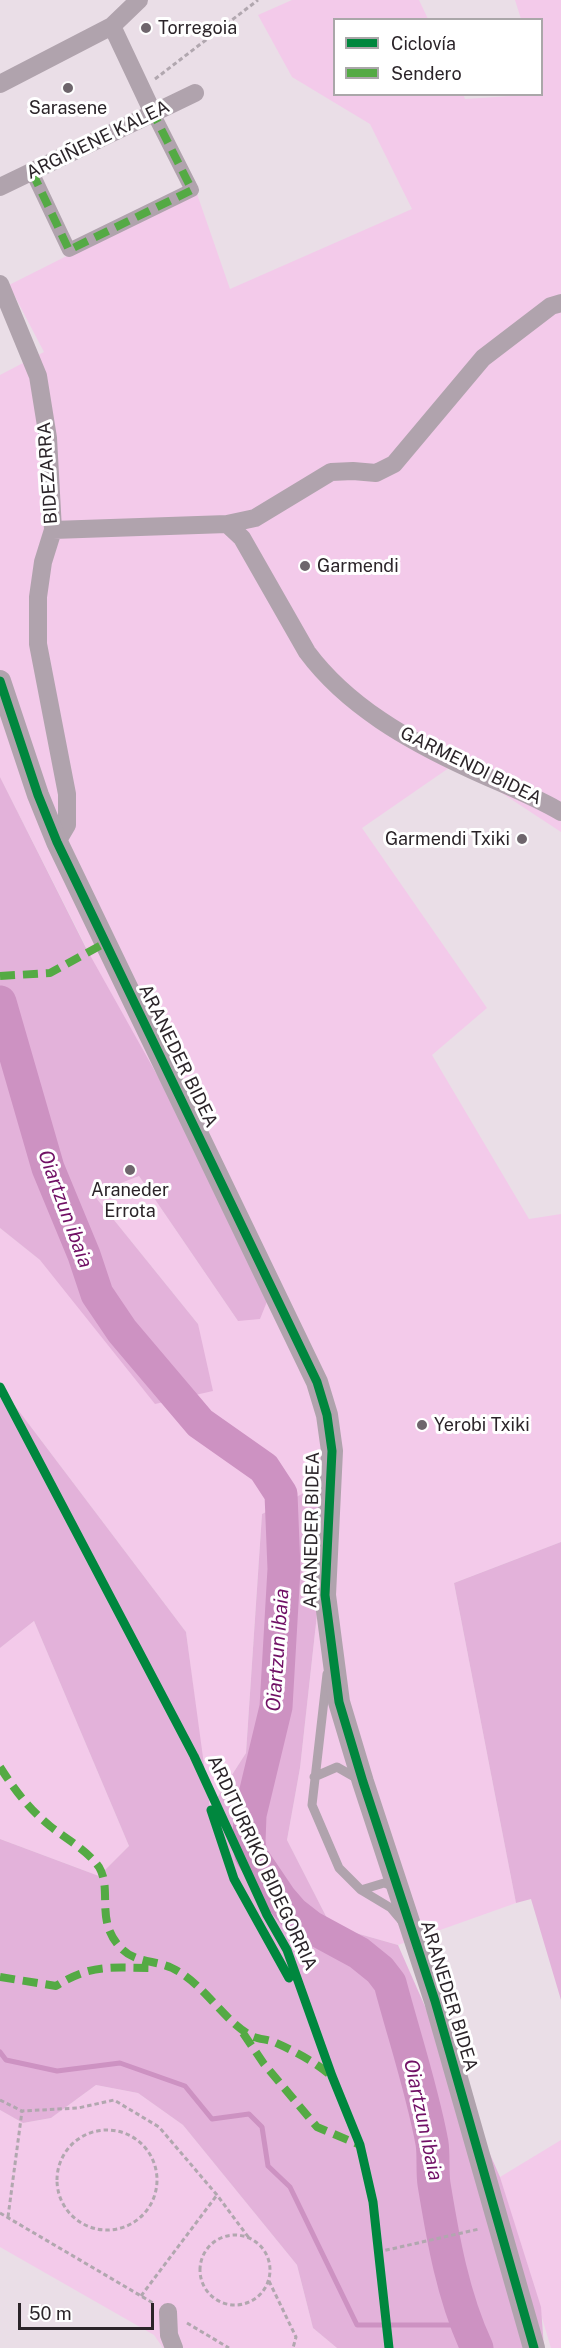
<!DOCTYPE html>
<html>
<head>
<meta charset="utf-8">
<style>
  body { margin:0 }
  #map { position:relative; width:561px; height:2348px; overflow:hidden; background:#eadee7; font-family:"Public Sans",sans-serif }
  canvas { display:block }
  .legend { position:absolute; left:333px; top:18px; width:210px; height:78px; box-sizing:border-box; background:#fff; border:2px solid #aaa7a9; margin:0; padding:8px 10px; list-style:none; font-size:18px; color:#2b2429 }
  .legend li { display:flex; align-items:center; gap:12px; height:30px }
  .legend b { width:30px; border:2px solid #aaa7a9 }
  .scale { position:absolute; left:18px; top:2303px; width:136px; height:27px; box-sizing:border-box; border:3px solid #2b2429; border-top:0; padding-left:8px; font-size:18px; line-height:21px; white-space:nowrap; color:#2b2429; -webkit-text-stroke:4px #fff; paint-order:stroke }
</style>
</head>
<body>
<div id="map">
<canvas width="561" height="2348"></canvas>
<ul class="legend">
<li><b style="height:8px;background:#00873e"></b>Ciclovía</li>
<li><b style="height:8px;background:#54aa44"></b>Sendero</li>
</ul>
<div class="scale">50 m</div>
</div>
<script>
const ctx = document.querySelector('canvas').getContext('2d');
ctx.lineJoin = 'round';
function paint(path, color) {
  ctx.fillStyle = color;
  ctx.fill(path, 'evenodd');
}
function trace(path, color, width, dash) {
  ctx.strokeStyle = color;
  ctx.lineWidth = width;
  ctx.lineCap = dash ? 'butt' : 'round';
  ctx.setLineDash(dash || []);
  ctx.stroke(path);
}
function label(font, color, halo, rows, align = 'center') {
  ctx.font = font + ' "Public Sans",sans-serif';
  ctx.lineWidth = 6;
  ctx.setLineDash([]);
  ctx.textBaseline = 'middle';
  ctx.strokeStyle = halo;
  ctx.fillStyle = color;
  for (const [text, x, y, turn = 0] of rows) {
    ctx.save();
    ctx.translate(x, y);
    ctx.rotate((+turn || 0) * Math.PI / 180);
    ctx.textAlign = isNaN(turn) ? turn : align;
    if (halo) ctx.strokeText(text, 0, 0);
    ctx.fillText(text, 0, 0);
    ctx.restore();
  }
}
const green = new Path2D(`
  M292,0H419L428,19L334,20V94H463L465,99L542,94V20L521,19L515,0H561V832L456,763L362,828L487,1008L432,1055L529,1219L561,1214V1542L454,1583L516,1903L398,1945L331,1926L287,1840L300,1768L332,1480L262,1514L246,1753L209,1810L186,1632L0,1386V1228L40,1260L198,1324L93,1194L139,1176L238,1321L86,947L0,777V375L44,352L9,285L196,191L230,289L412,209L370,124L292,77L258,15Z
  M34,1621L129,1846L99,1876L0,1839V1648Z
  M96,2085L138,2093L183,2125L297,2265L313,2328L337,2348H163L154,2335L0,2247V2110L23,2123L51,2118Z
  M561,2140V2348H551L500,2177Z`);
const forest = new Path2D(`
  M0,777L86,948L274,1284L260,1319L238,1321L139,1176L93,1194L198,1324L213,1391L155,1404L40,1260L0,1228Z
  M0,1386L186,1632L210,1809L246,1753L262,1514L332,1479L300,1768L287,1840L331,1926L398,1945L500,2177L541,2307L544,2348H337L313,2328L297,2265L183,2125L138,2093L96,2085L51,2118L23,2123L0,2110V1839L99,1876L129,1846L34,1621L0,1648Z
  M561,1542V2000L531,1899L516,1903L454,1583Z`);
const stream = new Path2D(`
  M0,2052L6,2060L57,2071L120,2063L185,2086L212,2119L249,2114L262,2127L268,2166L290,2187L357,2325H466`);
const river = new Path2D(`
  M0,1002L48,1168L84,1255L97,1294L122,1331L200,1423L264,1468L281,1494L284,1569L276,1707L250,1815L249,1842L251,1855L280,1898L293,1913L311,1927L359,1953L380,1970L390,1983C404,2036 422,2089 432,2143C434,2156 432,2170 434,2184C443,2239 453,2297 477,2348`);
const path = new Path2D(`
  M155,79L258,0
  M0,2100L22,2111L78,2108L114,2100L159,2127L217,2195L249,2238
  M57 2180a50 50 0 1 1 100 0a50 50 0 1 1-100 0Z
  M0,2213L153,2303
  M8,2217L22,2111
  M200 2270a35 35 0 1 1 70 0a35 35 0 1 1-70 0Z
  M378,2252L479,2229
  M269,2281L296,2337L293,2348
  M141,2296L217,2195
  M187,2323L229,2348`);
const service = new Path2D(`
  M327,1674L312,1805L339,1868L361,1890L391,1908L402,1921
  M314,1777L337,1767L358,1779
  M361,1890L384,1883L396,1887`);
const pedestrian = new Path2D(`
  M32,172L69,250L192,190L153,113`);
const minor = new Path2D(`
  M112,26L153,113
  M0,84L112,26L139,0
  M0,187L195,93
  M0,284L38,376L48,438L53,530L43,562L38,597V644L67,794V825L57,842
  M227,524L255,518L331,472L353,471L376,473L394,464L483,358L551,306L561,303
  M53,530L227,524L242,538L307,652C347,706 409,741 470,769C500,783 532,795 561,812
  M168,2312L169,2335L174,2348`);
const tertiary = new Path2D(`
  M0,681L38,795L57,842L317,1382L327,1415L332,1451L325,1595L339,1702L363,1782L435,2001L534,2348`);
const quiet = new Path2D(`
  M32,172L69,250L192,190L153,113
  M0,976L50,973L105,943
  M0,1767C14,1789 29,1809 50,1826C65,1838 88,1851 99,1867C113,1890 94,1922 122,1949C136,1963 155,1960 172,1968C203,1983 220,2016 248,2034C255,2039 266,2039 274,2042C294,2051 312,2060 329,2074
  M0,1977L56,1986C92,1963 113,1968 154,1968
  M243,2033L264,2064L317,2127L360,2145`);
const cycleway = new Path2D(`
  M0,681L38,795L57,842L317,1382L327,1415L332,1451L325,1595L339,1702L363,1782L435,2001L534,2348
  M0,1387L194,1756L267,1915L287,1950L332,2076L360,2145L373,2202L389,2348
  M211,1810L234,1879L289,1978`);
const markers = [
  [146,28,6,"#6e656c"],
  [68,88,6,"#6e656c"],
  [305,566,6,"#6e656c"],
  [522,839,6,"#6e656c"],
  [130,1170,6,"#6e656c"],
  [422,1425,6,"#6e656c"]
];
const poiNames = [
  ["Torregoia",158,28],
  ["Sarasene",68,108,"center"],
  ["Garmendi",317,566],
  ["Garmendi Txiki",510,839,"right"],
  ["Araneder",130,1190,"center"],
  ["Errota",130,1211,"center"],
  ["Yerobi Txiki",434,1425]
];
const streetNames = [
  ["ARGIÑENE KALEA",98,140,-26],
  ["BIDEZARRA",48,473,-94],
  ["GARMENDI BIDEA",471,766,26],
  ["ARANEDER BIDEA",178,1056,64],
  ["ARANEDER BIDEA",312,1530,-89],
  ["ARDITURRIKO BIDEGORRIA",262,1863,65],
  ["ARANEDER BIDEA",449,1996,73]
];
const waterNames = [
  ["Oiartzun ibaia",65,1209,70],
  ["Oiartzun ibaia",278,1650,-86],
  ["Oiartzun ibaia",423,2120,78]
];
paint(green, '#f3caea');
paint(forest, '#e3b2da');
trace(stream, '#cd92c2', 5);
trace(river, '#cd92c2', 33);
trace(path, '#b1a7af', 3, [4.5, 3]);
trace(service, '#b0a3ad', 9);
trace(pedestrian, '#b0a3ad', 14);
trace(minor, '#b0a3ad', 18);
trace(tertiary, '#b0a3ad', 22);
trace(quiet, '#54aa44', 8, [15, 8]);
trace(cycleway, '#00873e', 9);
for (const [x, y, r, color] of markers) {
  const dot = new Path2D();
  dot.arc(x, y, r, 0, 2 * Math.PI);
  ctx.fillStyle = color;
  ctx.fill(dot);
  trace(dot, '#fff', 2);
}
label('18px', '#2b2429', '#fff', poiNames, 'left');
label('18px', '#2b2429', '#fff', streetNames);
label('italic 20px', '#701065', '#fff', waterNames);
</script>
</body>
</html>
